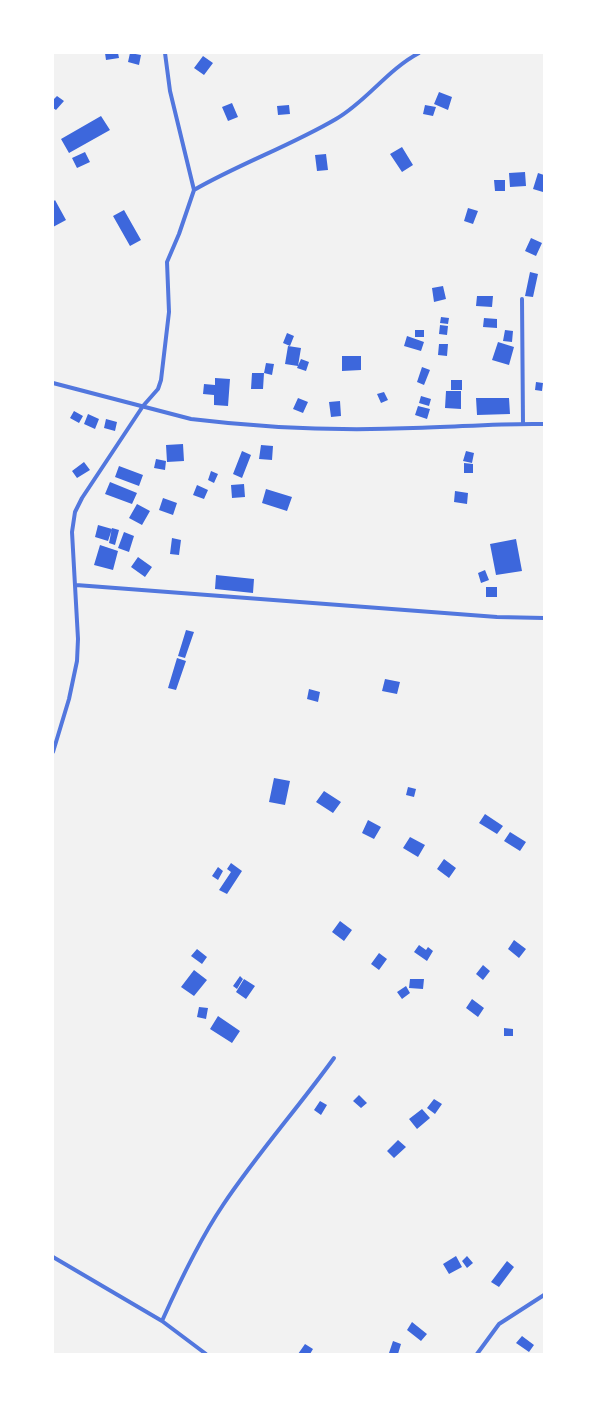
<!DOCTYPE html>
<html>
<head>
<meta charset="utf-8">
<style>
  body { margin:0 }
  #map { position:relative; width:597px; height:1407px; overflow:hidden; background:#f2f2f2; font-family:Quicksand,sans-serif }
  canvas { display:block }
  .frame { position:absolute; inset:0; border:54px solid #fff; pointer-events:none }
</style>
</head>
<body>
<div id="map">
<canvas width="597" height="1407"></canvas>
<div class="frame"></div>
</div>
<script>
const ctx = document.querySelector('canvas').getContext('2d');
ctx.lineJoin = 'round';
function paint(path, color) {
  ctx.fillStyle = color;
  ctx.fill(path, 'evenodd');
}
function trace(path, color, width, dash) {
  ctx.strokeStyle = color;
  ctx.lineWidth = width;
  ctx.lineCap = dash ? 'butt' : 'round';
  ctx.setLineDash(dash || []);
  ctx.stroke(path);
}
const building = new Path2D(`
  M105,53H118L119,58L106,60Z
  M130,53L141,55L139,65L128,62Z
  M203,56L213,63L204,75L194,68Z
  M439,92L452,97L448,110L434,104Z
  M57,96L64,101L56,110L53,108V100Z
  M232,103L238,117L228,121L222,107Z
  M289,105L290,114L278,115L277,106Z
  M425,105L436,107L433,116L423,114Z
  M101,116L110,130L69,153L61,139Z
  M402,147L413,165L402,172L390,154Z
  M85,152L90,162L77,168L72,158Z
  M326,154L328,170L317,171L315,155Z
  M525,172L526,186L510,187L509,173Z
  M538,173L544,175L543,192L533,189Z
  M494,180H505V191H495Z
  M55,200L66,220L53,227V202Z
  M468,208L478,211L473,224L464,221Z
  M124,210L141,240L130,246L113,216Z
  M531,238L542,243L536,256L525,251Z
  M530,272L538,274L533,297L525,296Z
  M443,286L446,299L434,302L432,288Z
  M477,296H493L492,307L476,306Z
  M441,317L449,318L448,324L440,323Z
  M484,318L497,319V328L483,327Z
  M440,325L448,326L447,335L439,334Z
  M415,330H424V337H415Z
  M505,330L513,331L512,342L503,341Z
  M287,333L294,336L290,346L283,343Z
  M407,336L424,342L421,351L404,346Z
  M498,342L514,347L509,365L492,360Z
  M439,344H448L447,356L438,355Z
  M288,346L301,348L298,366L285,364Z
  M342,356H361V370L342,371Z
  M301,359L309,362L306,371L297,368Z
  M266,363L274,364L272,375L264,373Z
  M422,367L430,370L424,385L417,382Z
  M252,373H264L263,389H251Z
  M215,378L230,379L228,406L214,405V395L203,394L204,384L215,385Z
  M451,380H462V390H451Z
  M536,382L543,383L542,391L535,390Z
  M446,391H461V409L445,408Z
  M384,392L388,400L381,403L377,394Z
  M421,396L431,399L429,406L419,403Z
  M298,398L308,402L303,413L293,409Z
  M476,398H509L510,414L477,415Z
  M340,401L341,416L331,417L329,402Z
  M418,406L430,409L427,419L415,415Z
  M74,411L83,416L79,423L70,418Z
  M88,414L99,419L95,429L84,424Z
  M106,419L117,422L115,431L104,428Z
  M183,444L184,461L167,462L166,445Z
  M261,445L273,446L272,460L259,459Z
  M242,451L251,455L242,478L233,474Z
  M466,451L474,453L472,463L463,461Z
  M156,459L166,461L165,470L154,468Z
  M84,462L90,470L77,478L72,471Z
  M464,463L473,464V473H464Z
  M119,466L143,475L139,486L115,477Z
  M211,471L218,474L214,483L208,480Z
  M110,482L137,493L132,504L105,494Z
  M244,484L245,497L232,498L231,485Z
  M197,485L208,490L204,499L193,495Z
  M266,489L292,497L287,511L262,503Z
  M455,491L468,493L467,504L454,502Z
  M163,498L177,503L173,515L159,510Z
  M137,504L150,511L142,525L129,518Z
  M98,525L112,529L108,541L95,537Z
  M112,528L119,530L115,545L109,543Z
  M124,532L134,536L129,552L118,548Z
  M172,538L181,540L179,555L170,554Z
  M516,539L522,571L496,575L490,544Z
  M100,545L118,551L113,570L94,565Z
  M138,557L152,567L145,577L131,567Z
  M485,570L489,580L481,583L478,573Z
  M216,575L254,579L253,593L215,589Z
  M486,587H497V597H486Z
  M186,630L194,632L185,658L178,656Z
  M177,658L186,661L176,690L168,688Z
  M385,679L400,682L397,694L382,691Z
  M309,689L320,692L318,702L307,699Z
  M274,778L290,781L285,805L269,802Z
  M408,787L416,789L414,797L406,795Z
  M324,791L341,802L333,813L316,802Z
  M485,814L503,826L497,834L479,823Z
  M368,820L381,827L374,839L362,833Z
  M510,832L526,842L520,851L504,841Z
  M410,837L425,845L418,857L403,848Z
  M444,859L456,868L449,878L437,869Z
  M231,863L242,871L227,894L219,890L231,872L227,869Z
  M218,867L223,871L218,880L212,876Z
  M340,921L352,930L344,941L332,932Z
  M514,940L526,949L519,958L508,949Z
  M419,945L426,950L428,947L433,951L427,961L414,952Z
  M197,949L207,957L202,964L191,956Z
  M379,953L387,959L379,970L371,964Z
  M483,965L490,971L483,980L476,974Z
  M194,970L207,980L194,996L181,987Z
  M240,976L243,979L237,989L233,986Z
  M244,979L255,986L246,999L236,992Z
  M410,979H424L423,989L409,988Z
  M406,986L410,993L402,999L397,992Z
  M472,999L484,1008L478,1017L466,1008Z
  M199,1007L208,1008L206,1019L197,1017Z
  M218,1016L240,1031L232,1043L210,1029Z
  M504,1028L513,1029V1036H504Z
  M359,1095L367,1103L361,1108L353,1101Z
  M434,1099L442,1104L435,1114L427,1108Z
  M320,1101L327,1105L321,1115L314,1110Z
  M422,1109L430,1118L417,1129L409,1119Z
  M398,1140L406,1147L394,1158L387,1151Z
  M456,1256L462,1267L449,1274L443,1264Z
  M467,1256L473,1263L467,1268L462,1261Z
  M507,1261L514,1267L499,1287L491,1282Z
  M412,1322L427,1334L421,1341L407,1330Z
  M522,1336L534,1345L529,1352L516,1343Z
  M393,1341L401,1344L398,1354L389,1353Z
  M305,1344L313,1349L310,1354H298Z`);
const minor = new Path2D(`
  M194,190C239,164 290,146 336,119C366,102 387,70 419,53
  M522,299L523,424
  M53,383L191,419C264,428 339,431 413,428C457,427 500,423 544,424
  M76,585L497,617L544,618
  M53,752L69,699L77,661L78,639L72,532L75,512L82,498L143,406L158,389L161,380L169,312L167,262L179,234L194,190L170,91L165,53
  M53,1257L162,1321L206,1354
  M162,1321C179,1283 200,1239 223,1205C257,1154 298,1108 334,1058
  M477,1354L499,1324L544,1295`);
paint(building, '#3d67dc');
trace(minor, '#5277de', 4);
</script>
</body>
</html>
